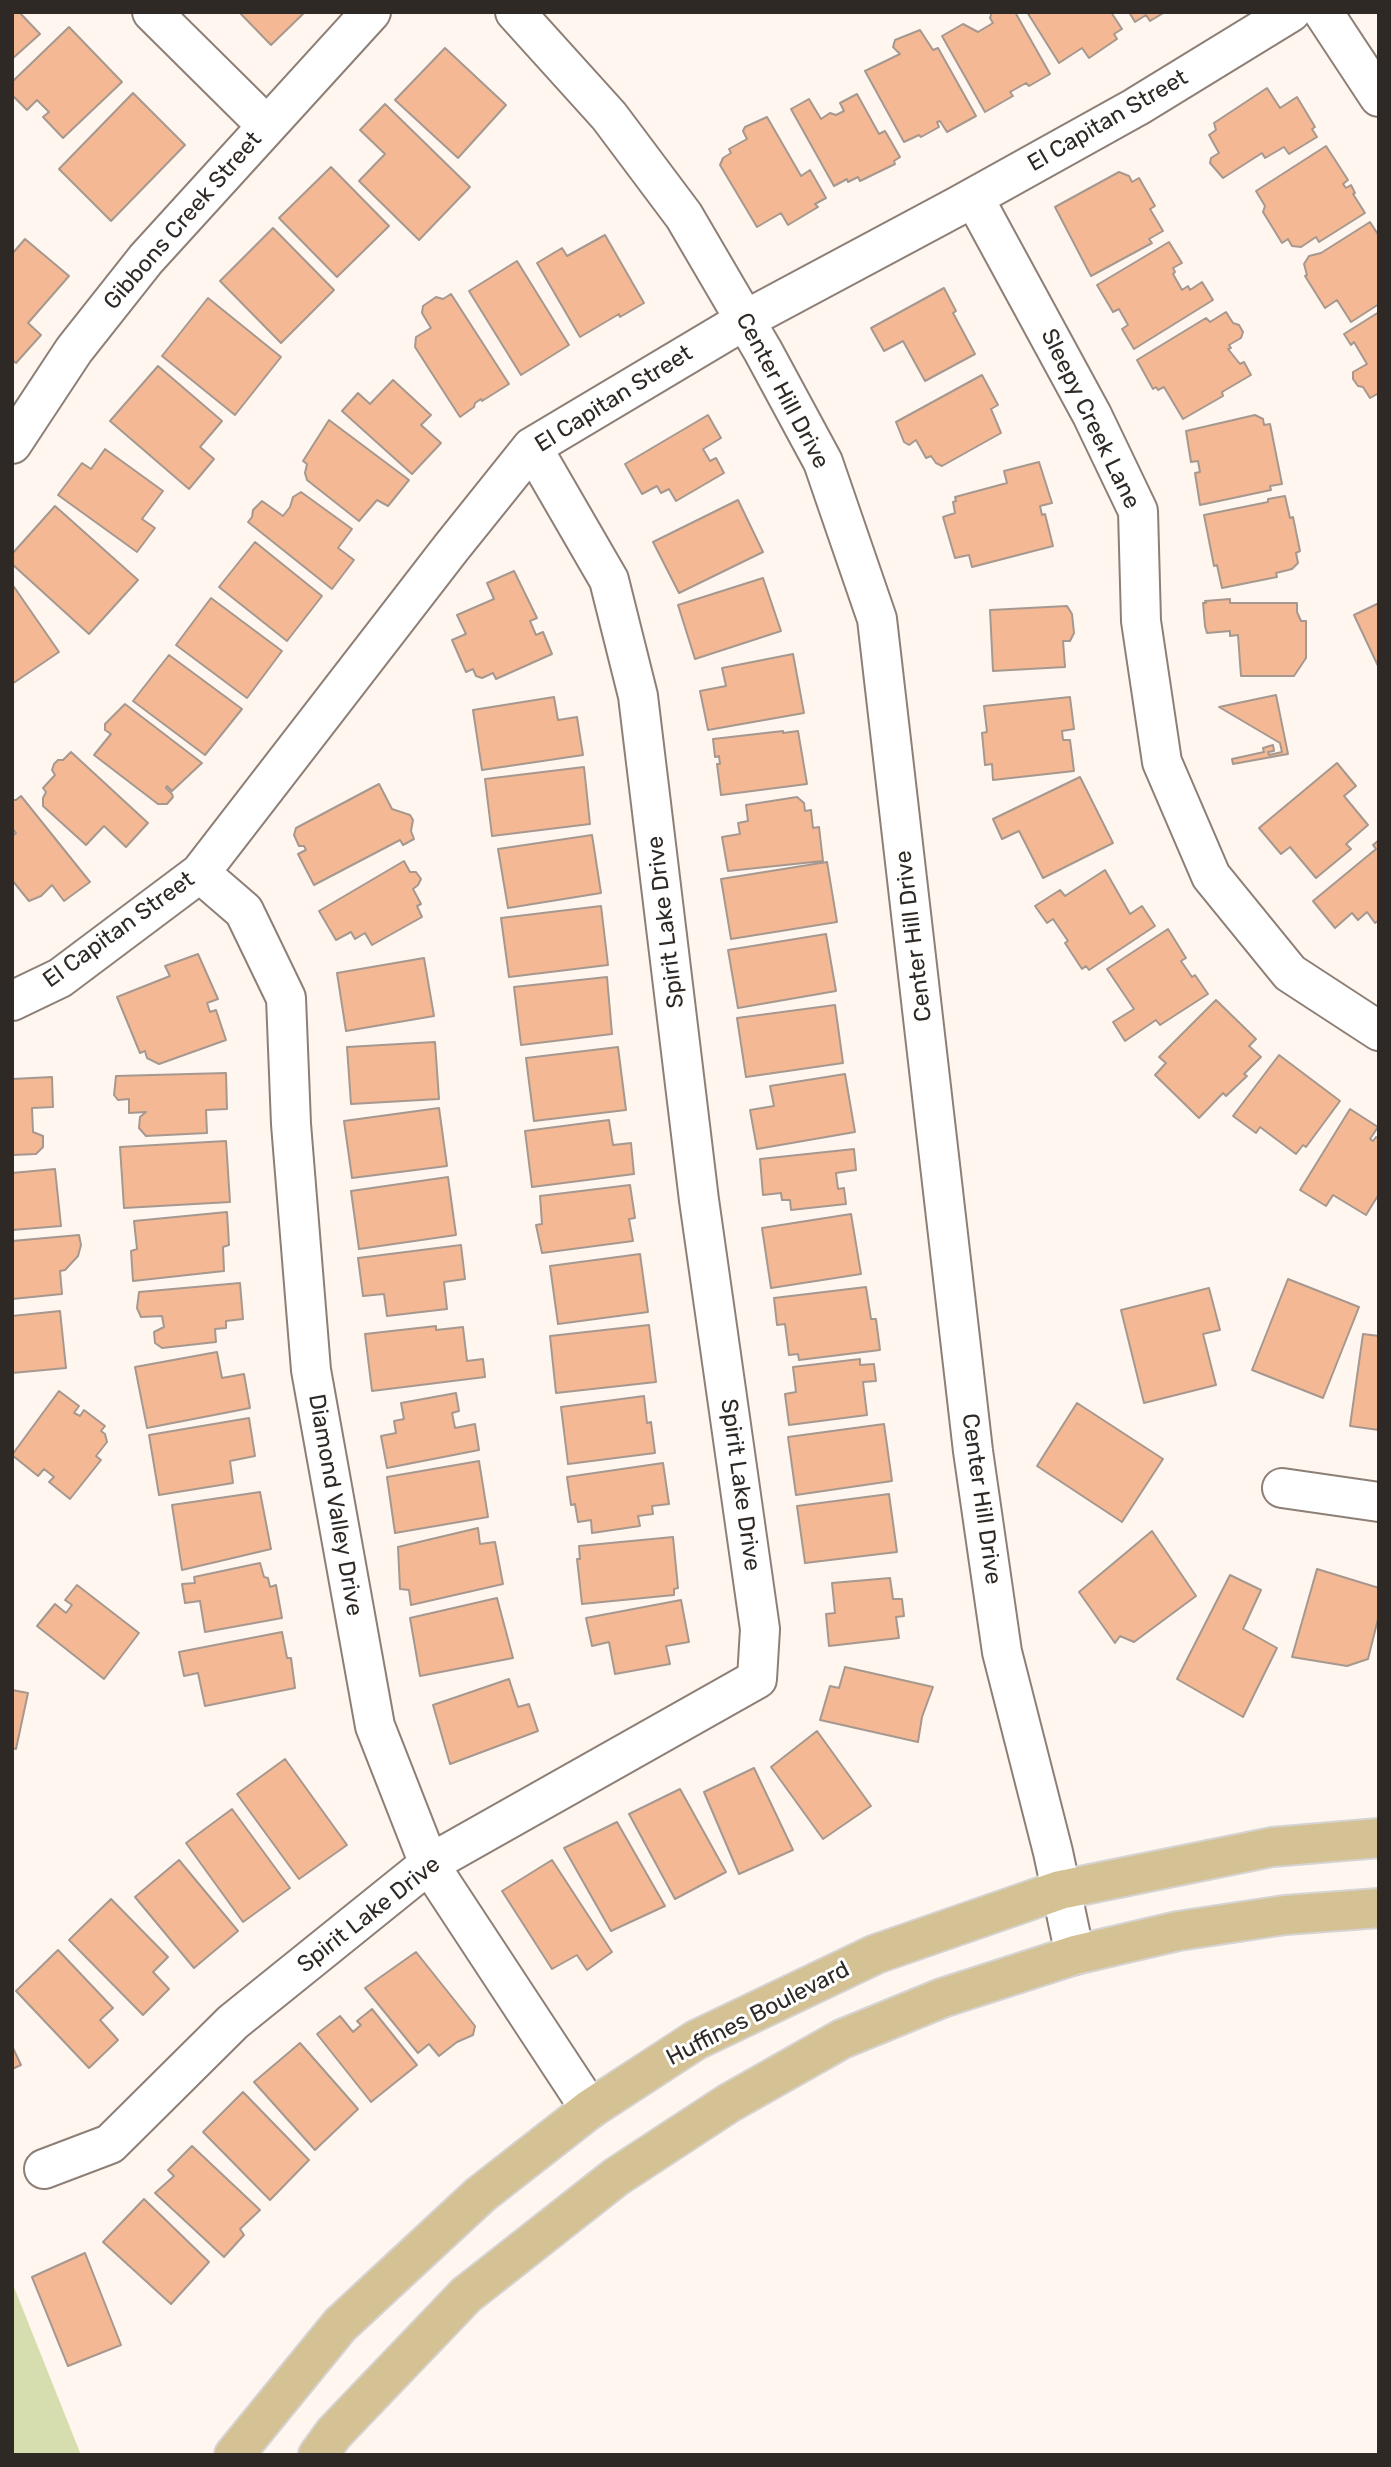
<!DOCTYPE html>
<html>
<head>
<meta charset="utf-8">
<style>
  body { margin:0 }
  #map { position:relative; width:1391px; height:2467px; overflow:hidden; background:#fff6f0; font-family:Rubik,sans-serif }
  canvas { display:block }
  .frame { position:absolute; inset:0; border:14px solid #2e2925; pointer-events:none }
</style>
</head>
<body>
<div id="map">
<canvas width="1391" height="2467"></canvas>
<div class="frame"></div>
</div>
<script>
const ctx = document.querySelector('canvas').getContext('2d');
ctx.lineJoin = 'round';
function paint(path, color) {
  ctx.fillStyle = color;
  ctx.fill(path, 'evenodd');
}
function trace(path, color, width, dash) {
  ctx.strokeStyle = color;
  ctx.lineWidth = width;
  ctx.lineCap = dash ? 'butt' : 'round';
  ctx.setLineDash(dash || []);
  ctx.stroke(path);
}
function label(font, color, halo, rows, align = 'center') {
  ctx.font = font + ' Rubik,sans-serif';
  ctx.lineWidth = 6;
  ctx.setLineDash([]);
  ctx.textBaseline = 'middle';
  ctx.strokeStyle = halo;
  ctx.fillStyle = color;
  for (const [text, x, y, turn = 0] of rows) {
    ctx.save();
    ctx.translate(x, y);
    ctx.rotate((+turn || 0) * Math.PI / 180);
    ctx.textAlign = isNaN(turn) ? turn : align;
    if (halo) ctx.strokeText(text, 0, 0);
    ctx.fillText(text, 0, 0);
    ctx.restore();
  }
}
const green = new Path2D(`
  M12,2282L81,2455H12Z`);
const building = new Path2D(`
  M12,12H19L40,34L12,59Z
  M239,12H305L271,45Z
  M992,12H1015L1050,74L1029,86L1026,83L1010,92L1013,96L985,112L942,36L963,24L978,32L993,23L990,18Z
  M1027,12H1111L1122,29L1114,34L1117,39L1089,58L1082,48L1059,63Z
  M1129,12H1165L1150,21L1146,15L1135,22Z
  M69,27L122,82L63,138L43,117L49,112L37,100L27,110L12,95V82Z
  M920,30L933,50L938,48L976,116L947,132L940,121L937,122L939,127L921,137L919,135L904,142L865,71L900,54L893,47L895,40Z
  M445,48L506,105L458,158L395,100Z
  M1267,88L1280,108L1297,97L1315,127L1312,129L1317,137L1289,154L1284,147L1265,158L1262,153L1223,178L1210,163L1211,158L1219,153L1209,135L1216,130L1214,123Z
  M133,93L185,145L111,221L59,169Z
  M857,94L879,134L885,131L900,157L894,161L895,164L860,181L858,177L848,182L847,179L834,186L791,109L809,99L821,119L830,113L836,115L844,111L840,103Z
  M385,104L470,187L419,240L359,181L385,154L360,130Z
  M767,117L801,176L810,170L826,198L815,204L818,207L788,225L781,213L757,227L720,165L723,158L731,153L729,149L747,139L743,131L745,127Z
  M1326,146L1348,180L1343,184L1346,188L1351,185L1355,193L1353,194L1365,213L1319,242L1316,237L1301,247L1292,246L1288,239L1282,243L1263,212L1265,206L1256,191Z
  M331,167L389,226L337,277L279,218Z
  M1119,172L1129,176L1132,182L1139,178L1155,206L1150,209L1163,231L1149,239L1152,243L1091,276L1055,207Z
  M1370,222L1379,236V304L1351,322L1337,300L1325,308L1305,276L1307,275L1304,264L1309,256L1321,253Z
  M273,228L334,290L281,343L220,281Z
  M605,235L644,303L620,317L619,314L580,337L537,263L562,248L567,256Z
  M25,239L69,276L28,323L41,335L16,363L12,360V254Z
  M1169,242L1182,263L1173,268L1175,272L1173,274L1182,290L1188,286L1190,290L1202,282L1213,300L1134,349L1122,329L1128,325L1119,309L1113,312L1097,285Z
  M517,261L569,345L521,375L469,291Z
  M944,288L956,311L953,313L975,354L925,381L903,341L884,351L871,328Z
  M451,294L509,384L482,401L481,399L475,403L474,407L460,417L415,347L416,337L431,328L422,313L423,306L436,297L443,299Z
  M208,298L281,357L235,415L162,356Z
  M1226,312L1233,323L1239,325L1243,332L1241,338L1229,345L1231,348L1228,349L1240,364L1244,362L1251,375L1222,392L1223,396L1183,419L1164,387L1158,390L1156,387L1153,389L1137,360L1206,318L1210,322Z
  M1379,312V393L1370,398L1363,387L1358,386L1353,379V372L1367,364L1354,342L1351,345L1344,334Z
  M158,366L222,421L200,447L214,459L189,489L110,421Z
  M982,375L998,405L991,409L1001,433L942,466L936,463L931,456L926,458L916,440L909,445L904,442L896,422Z
  M393,380L431,415L421,425L441,443L412,474L342,411L358,393L370,404Z
  M708,415L721,438L703,449L710,461L716,458L724,473L676,501L669,489L661,493L657,486L642,494L625,464Z
  M1255,415L1263,419L1264,425L1270,424L1282,484L1270,486L1271,490L1200,505L1195,473L1200,472L1198,461L1191,462L1186,431Z
  M329,420L409,480L388,506L377,500L359,521L307,480L305,473L307,464L303,461Z
  M105,449L163,491L142,519L155,528L137,552L58,495L82,463L91,469Z
  M1039,462L1052,503L1040,506L1042,515L1045,514L1053,546L972,567L969,555L955,558L943,517L955,513L953,502L956,501L955,497L1007,483L1004,471Z
  M301,492L352,529L338,548L354,560L332,589L248,522L252,517L253,510L262,501L283,516L290,507L293,497Z
  M1285,496L1290,518L1293,517L1300,551L1296,553L1298,563L1292,569L1276,573L1277,577L1222,588L1217,565L1214,566L1204,515L1268,502V499Z
  M738,500L763,552L679,593L653,542Z
  M55,506L138,580L89,634L12,564V554Z
  M255,542L322,596L287,641L219,587Z
  M514,571L537,618L530,621L536,635L543,632L552,654L496,679L493,673L482,678L476,676L473,669L466,672L452,640L466,634L457,615L494,599L487,583Z
  M763,578L781,631L695,659L678,605Z
  M12,584L59,652L12,684Z
  M211,598L282,651L247,698L176,645Z
  M1230,599V603H1297V612L1301,621H1306V658L1294,676H1241L1238,635L1230,636V631L1207,633L1205,626L1203,603H1206L1205,601Z
  M1379,603V668L1354,615Z
  M1067,606L1072,614L1074,633L1070,641H1063L1065,667L993,671L990,610Z
  M793,654L804,713L708,730L700,691L726,686L722,668Z
  M169,655L242,709L205,755L133,701Z
  M1276,695L1288,754L1233,764L1232,759L1264,752L1263,748L1273,745L1274,751L1268,752L1269,755L1282,752L1280,743L1219,707Z
  M554,697L558,720L577,717L583,755L482,770L473,710Z
  M1070,697L1074,729L1062,731L1063,740H1070L1074,771L993,780L992,764L985,765L982,733L987,732L984,706Z
  M125,704L202,763L172,791L167,786L166,788L172,794L173,797L167,804H158L94,755L111,734L105,730V724Z
  M783,731V733L798,731L807,784L721,795L717,764H720L719,756L715,757L713,739Z
  M71,752L148,823L126,847L104,826L86,845L43,806V798L46,792L43,788L55,775L52,770L54,764L58,760H63Z
  M1337,763L1356,786L1344,796L1368,825L1346,844L1351,849L1316,878L1290,847L1281,854L1259,828Z
  M584,767L590,824L492,836L485,779Z
  M1080,777L1113,843L1043,878L1019,831L1002,839L993,819Z
  M379,784L392,809L410,815L413,820L411,831L414,839L403,845L400,840L314,885L298,854L306,850L304,846H299L294,835L296,828Z
  M21,796L90,882L64,901L52,885L41,896L29,901L12,880V836L16,833L12,828V800H16Z
  M797,797L804,803L805,811L811,810L813,828L819,827L823,861L728,871L722,837L740,834L738,823L748,821L746,805Z
  M592,835L601,893L508,908L498,849Z
  M1379,840V920L1375,923L1367,912L1358,920L1352,913L1335,928L1313,901L1376,849L1373,845Z
  M404,861L410,872H416L421,879L418,885L413,889L421,904L417,906L422,917L372,945L365,933L355,939L351,932L336,940L319,911Z
  M827,862L837,922L731,939L721,879Z
  M1105,870L1130,914L1142,906L1155,926L1089,970L1086,966L1082,969L1065,943L1068,941L1053,919L1047,923L1035,906L1060,890L1065,896Z
  M601,906L608,965L509,977L501,918Z
  M1168,929L1186,958L1181,961L1192,977L1195,975L1208,994L1160,1025L1156,1020L1125,1041L1113,1022L1134,1009L1107,969Z
  M826,934L836,991L738,1008L728,950Z
  M198,954L218,999L207,1003L210,1012L216,1010L226,1040L159,1064L147,1058L145,1051L140,1053L117,997L170,976L165,966Z
  M424,958L434,1016L346,1031L337,973Z
  M607,977L612,1034L521,1045L514,987Z
  M1216,1000L1256,1039L1249,1046L1261,1057L1244,1074L1247,1076L1226,1096L1223,1093L1199,1118L1155,1075L1166,1063L1159,1057Z
  M835,1005L843,1063L746,1077L737,1018Z
  M435,1042L439,1099L351,1104L347,1047Z
  M618,1047L626,1110L534,1121L526,1058Z
  M1279,1055L1340,1101L1306,1147L1303,1145L1296,1154L1260,1127L1256,1133L1233,1116Z
  M226,1073L227,1109L206,1110L207,1133L146,1136L139,1128L140,1117L146,1112L129,1113V1099L118,1100L114,1095L116,1076Z
  M845,1074L855,1132L757,1149L750,1110L774,1106L770,1086Z
  M52,1077L53,1107L32,1108L33,1132L43,1136V1147L36,1154L12,1155V1079Z
  M439,1108L447,1166L352,1178L344,1121Z
  M1350,1109L1378,1127L1370,1139L1373,1141L1376,1137L1379,1139V1194L1366,1215L1333,1195L1326,1206L1300,1190Z
  M609,1120L613,1145L631,1143L634,1174L532,1187L525,1131Z
  M226,1141L230,1202L124,1208L120,1147Z
  M854,1149L856,1170L836,1173L838,1189L844,1188L846,1204L791,1210L790,1200H782L781,1193L763,1195L760,1159Z
  M55,1169L61,1226L12,1230V1173Z
  M448,1177L456,1235L359,1249L351,1191Z
  M630,1185L635,1218L629,1219L633,1241L542,1253L536,1225L542,1224L540,1196Z
  M227,1212L229,1245L223,1247L224,1271L133,1281L131,1251L137,1249L134,1221Z
  M851,1214L861,1274L771,1288L762,1228Z
  M79,1235L81,1245L78,1256L65,1270L60,1271L62,1294L12,1299V1241Z
  M461,1245L465,1279L444,1282L447,1309L387,1316L384,1294L363,1296L358,1258Z
  M640,1254L648,1312L558,1324L550,1266Z
  M1288,1279L1359,1307L1323,1398L1252,1370Z
  M240,1283L243,1319L226,1321V1328L215,1329L216,1342L162,1348L155,1343L154,1332L164,1327L162,1316L141,1317L137,1308L139,1292Z
  M866,1287L871,1319H876L880,1350L799,1360L798,1354L789,1355L785,1324L777,1325L774,1298Z
  M1209,1288L1220,1330L1203,1334L1216,1385L1144,1403L1121,1310Z
  M60,1311L66,1368L12,1373V1316Z
  M649,1325L656,1382L556,1393L550,1336Z
  M436,1326V1330L463,1327L467,1361L483,1359L485,1377L372,1391L365,1334Z
  M1363,1334L1379,1336V1430L1350,1426Z
  M217,1352L222,1378L244,1374L250,1408L147,1428L135,1367Z
  M860,1359V1365L874,1364L876,1381L863,1382L867,1415L789,1425L785,1394L796,1392L793,1367Z
  M59,1391L79,1406L74,1413L80,1416L84,1410L105,1426L101,1431L105,1434L107,1442L96,1456L101,1460L70,1499L49,1482L54,1477L44,1469L38,1476L12,1455Z
  M456,1393L459,1411L452,1413L455,1428L475,1424L479,1450L387,1468L381,1436L396,1433L394,1421L404,1419L401,1403Z
  M644,1396L647,1423L651,1422L655,1453L568,1464L561,1407Z
  M1077,1403L1163,1459L1122,1522L1037,1466Z
  M249,1418L255,1456L230,1461L233,1483L159,1495L149,1435Z
  M884,1424L892,1481L796,1495L788,1437Z
  M479,1461L488,1517L395,1533L387,1477Z
  M663,1463L669,1504L652,1506L653,1514L638,1516L640,1526L592,1533L591,1520L578,1522L575,1504L571,1505L567,1477Z
  M260,1492L271,1549L182,1570L172,1505Z
  M889,1494L897,1552L805,1563L797,1506Z
  M478,1528L480,1544L495,1542L503,1584L411,1605L409,1590L400,1589L398,1547Z
  M1152,1531L1196,1596L1134,1642L1120,1636L1115,1643L1079,1592Z
  M673,1537L678,1588L674,1589V1595L582,1604L577,1559H580L579,1546Z
  M260,1563L264,1577L268,1578L270,1587L276,1585L282,1618L205,1632L200,1601L185,1603L182,1584L195,1583L194,1577Z
  M1317,1569L1379,1588V1615L1368,1659L1347,1666L1292,1657Z
  M1230,1575L1261,1590L1243,1629L1277,1648L1243,1717L1177,1679Z
  M890,1578L893,1599H902L904,1616L896,1617L899,1638L829,1646L826,1614L835,1613L832,1583Z
  M77,1585L139,1633L104,1679L37,1626L55,1604L66,1613L72,1605L65,1600Z
  M497,1598L513,1658L420,1676L410,1618Z
  M681,1600L689,1642L666,1646L670,1664L615,1674L609,1642L592,1646L586,1618Z
  M282,1632L287,1658H291L295,1688L205,1706L198,1673L184,1676L179,1652Z
  M845,1667L933,1687L922,1717L918,1742L820,1720L830,1686L839,1688Z
  M509,1679L518,1707L529,1704L538,1731L450,1764L433,1705Z
  M12,1690L28,1693L16,1749L12,1748Z
  M817,1731L871,1806L823,1839L771,1767Z
  M285,1759L347,1845L299,1879L237,1794Z
  M754,1768L793,1850L739,1874L704,1792Z
  M680,1789L726,1872L675,1899L629,1814Z
  M232,1809L290,1888L243,1922L186,1843Z
  M617,1822L665,1906L611,1931L564,1848Z
  M179,1860L238,1931L194,1968L135,1897Z
  M552,1860L612,1952L587,1970L577,1955L552,1969L502,1891Z
  M111,1899L168,1957L153,1972L169,1989L143,2015L69,1940Z
  M58,1950L113,2008L100,2020L118,2040L89,2068L16,1991Z
  M416,1952L475,2026L473,2035L457,2042L439,2056L429,2044L418,2053L365,1988Z
  M372,2009L417,2065L371,2102L317,2034L340,2016L353,2032L361,2025L357,2021Z
  M300,2043L358,2109L315,2150L254,2082Z
  M12,2046L21,2065L12,2069Z
  M243,2092L309,2160L270,2200L203,2132Z
  M192,2146L260,2210L240,2229L244,2235L224,2257L155,2193L174,2176L168,2170Z
  M144,2199L209,2262L171,2304L103,2242Z
  M85,2253L121,2345L68,2366L32,2277Z`);
const minor = new Path2D(`
  M152,12L267,126
  M515,12L609,116L684,216L763,351L823,462L877,619L973,1451L1002,1652L1053,1852L1075,1955
  M1323,12L1379,97
  M974,198L1092,415L1138,511L1141,621L1162,762L1211,876L1290,973L1379,1031
  M12,444L74,350L146,259L371,12
  M200,873L244,911L286,998L291,1124L311,1370L375,1726L429,1864L590,2109
  M12,1001L60,978L200,873L451,548L532,447L745,320L958,206L1136,107L1291,12
  M1282,1488L1379,1502
  M44,2169L110,2144L233,2022L429,1864L757,1679L760,1629L699,1200L638,696L609,580L532,447`);
const major = new Path2D(`
  M234,2455L340,2325L480,2195L590,2109L696,2040L876,1954L1060,1890L1272,1847L1379,1838
  M318,2455L334,2433L466,2295L616,2177L729,2103L842,2039L942,1998L1075,1955L1178,1931L1285,1915L1379,1908`);
const streetNames = [
  ["El Capitan Street",1108,121,-30],
  ["Gibbons Creek Street",183,221,-49],
  ["Center Hill Drive",782,391,62],
  ["El Capitan Street",614,399,-32],
  ["Sleepy Creek Lane",1090,419,64],
  ["Spirit Lake Drive",666,922,-97],
  ["El Capitan Street",119,930,-36],
  ["Center Hill Drive",914,936,-97],
  ["Spirit Lake Drive",740,1485,82],
  ["Center Hill Drive",981,1499,82],
  ["Diamond Valley Drive",335,1505,80],
  ["Spirit Lake Drive",369,1915,-38],
  ["Huffines Boulevard",758,2014,-27]
];
paint(green, '#d6deaf');
paint(building, '#f4b994');
trace(building, '#a6988f', 2);
trace(minor, '#8d7f76', 42);
trace(major, '#d5d4d3', 42);
trace(minor, '#fff', 38);
trace(major, '#d4c194', 38);
label('23px', '#2e2925', '#fff', streetNames);
</script>
</body>
</html>
